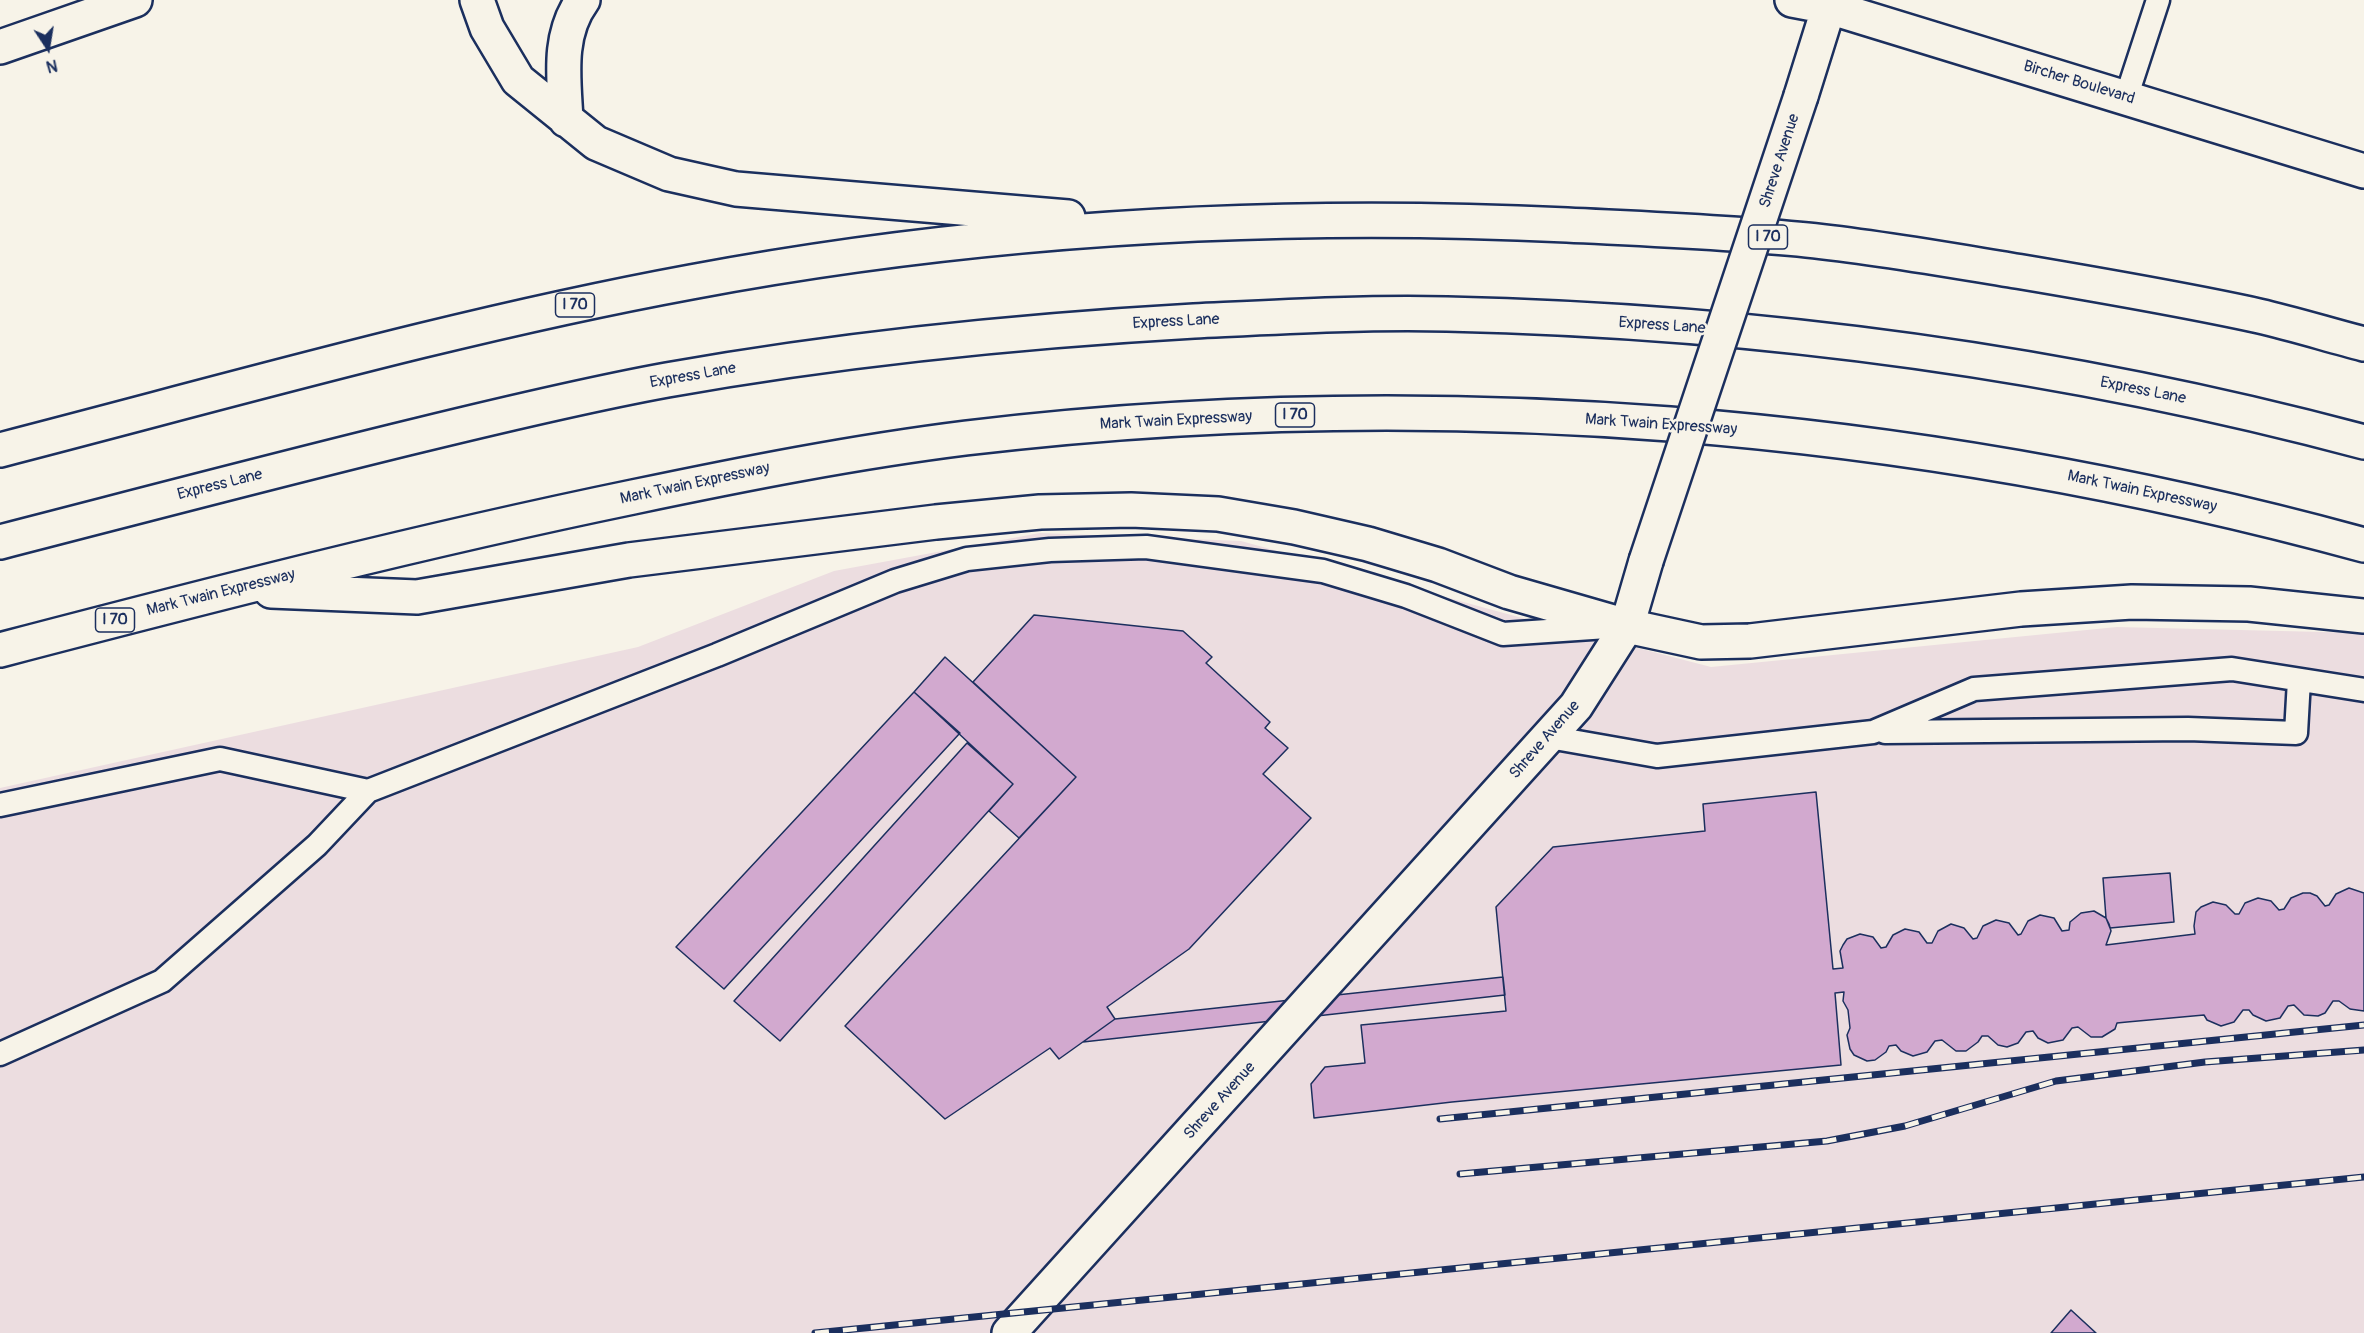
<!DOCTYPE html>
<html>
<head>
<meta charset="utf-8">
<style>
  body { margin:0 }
  #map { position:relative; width:2364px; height:1333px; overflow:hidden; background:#f7f3e8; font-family:Pangolin,sans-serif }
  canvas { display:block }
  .north { position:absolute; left:18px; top:18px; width:60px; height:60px; -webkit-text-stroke:4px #f7f3e8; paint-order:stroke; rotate:168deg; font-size:16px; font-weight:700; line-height:24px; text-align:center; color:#1b2f5e }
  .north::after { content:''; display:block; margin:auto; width:21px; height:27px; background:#1b2f5e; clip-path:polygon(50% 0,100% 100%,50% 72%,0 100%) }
</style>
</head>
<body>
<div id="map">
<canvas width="2364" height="1333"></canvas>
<div class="north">N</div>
</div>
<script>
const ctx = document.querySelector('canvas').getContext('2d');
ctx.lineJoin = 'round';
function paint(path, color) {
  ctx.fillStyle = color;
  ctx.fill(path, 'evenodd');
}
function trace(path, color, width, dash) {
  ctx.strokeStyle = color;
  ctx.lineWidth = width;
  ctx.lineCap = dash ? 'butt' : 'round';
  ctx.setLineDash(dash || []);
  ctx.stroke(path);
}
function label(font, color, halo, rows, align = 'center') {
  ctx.font = font + ' Pangolin,sans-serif';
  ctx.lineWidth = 5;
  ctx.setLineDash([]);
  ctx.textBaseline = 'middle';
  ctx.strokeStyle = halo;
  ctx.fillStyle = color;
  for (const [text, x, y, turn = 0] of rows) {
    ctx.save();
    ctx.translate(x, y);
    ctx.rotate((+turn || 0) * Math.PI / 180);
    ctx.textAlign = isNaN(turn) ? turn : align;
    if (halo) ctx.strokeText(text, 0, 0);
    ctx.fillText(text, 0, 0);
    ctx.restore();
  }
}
const built = new Path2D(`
  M1040,533L1241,541L1511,615L1711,667L2117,627L2364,633V1333H0V788L638,647L834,571Z`);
const building = new Path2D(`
  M1034,615L1183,631L1212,657L1206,663L1270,722L1265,728L1288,748L1263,774L1311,818L1189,949L1107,1007L1115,1019L1059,1059L1050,1048L945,1119L845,1026L1076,777L973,682Z
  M945,657L1076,777L1019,838L989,811L1013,784L914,692Z
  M914,692L960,733L724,989L676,947Z
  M967,743L1013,784L780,1041L734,1001Z
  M1816,792L1833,969L1843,968L1840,951L1843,945L1847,939L1860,934L1873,937L1881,948L1886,947L1893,935L1905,929L1919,932L1927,943H1932L1938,931L1951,924L1964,928L1973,939L1977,938L1983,926L1996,920L2009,923L2018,935L2021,934L2028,921L2040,915L2054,918L2062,931L2069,930L2070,922L2081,913L2094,911L2106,918L2109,924L2111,931L2106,945L2195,934L2194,926L2196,912L2201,907L2213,902L2226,905L2235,914H2239L2245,903L2258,898L2271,901L2279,910L2284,909L2291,898L2303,893H2310L2317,896L2325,906L2329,905L2336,894L2349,888L2364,893V1011L2350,1009L2339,1001H2333L2325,1013L2318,1016L2304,1015L2294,1005L2288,1006L2280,1018L2266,1021L2253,1015L2249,1010H2243L2234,1022L2221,1026L2207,1020L2204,1015L2127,1022L2117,1023L2115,1029L2102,1037H2091L2078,1027L2072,1028L2063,1040L2048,1043L2038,1038L2033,1031L2026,1032L2018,1043L2007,1047L1998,1045L1988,1036H1982L1978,1042L1966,1051H1956L1942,1040L1935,1041L1927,1052L1913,1056L1901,1051L1896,1045L1889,1046L1886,1052L1875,1060L1867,1061L1854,1055L1850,1049L1847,1035L1850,1028L1848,1010L1843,1001L1844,992L1835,993L1841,1065L1452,1102L1314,1118L1311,1084L1325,1067L1365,1063L1361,1025L1506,1011L1496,907L1553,847L1705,831L1703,804Z
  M2170,873L2174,922L2110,928L2106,918L2103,878Z
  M1503,977L1505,995L1083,1042L1115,1019Z
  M2071,1310L2096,1333H2051Z`);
const service = new Path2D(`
  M2126,98L2158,0
  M1885,732L2188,729L2296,733L2299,680
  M1549,737L1657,756L1873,732L1974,689L2232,669L2364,690
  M0,805L220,759L368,791
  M0,1054L162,981L317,845L368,791L717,655L895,581L967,559L1050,550L1146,547L1323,571L1406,596L1503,634L1607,627`);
const minor = new Path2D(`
  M1829,7L2364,171`);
const tertiary = new Path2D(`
  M1792,0L1829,7
  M0,47L135,0
  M1801,96L1831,0
  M1009,1333L1576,706L1627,626L1646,561`);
const motorway = new Path2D(`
  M477,0L487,28L518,80L596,143L669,174L736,189L1068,217
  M566,120C564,79 557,35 583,0
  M0,450C229,391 458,325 691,282C979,228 1274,211 1567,225C1647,229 1728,232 1807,240C1875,247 1943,259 2010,270C2093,284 2177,298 2259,316C2294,324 2329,335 2364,344
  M0,542C140,506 280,469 420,435C502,415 585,395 667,380C841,349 1018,331 1194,321C1278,317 1363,312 1447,314C1757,321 2065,362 2364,442
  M271,591L417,597L629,560L936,522L1040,512L1131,510L1218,514L1294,527L1368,544L1438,565L1509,592L1627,626L1701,642L1750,641L2021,609L2132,602L2249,604L2364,616
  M0,650C210,595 420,541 633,497C743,474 854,452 966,438C1432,382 1911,421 2364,545`);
const rail = new Path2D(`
  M1440,1119L2364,1025
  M1460,1174L1827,1141L1905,1126L2056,1081L2205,1062L2364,1050
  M815,1333L2364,1177`);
const tertiaryBridge = new Path2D(`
  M1646,561L1801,96`);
const shields = [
  [1768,237,39],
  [575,305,39],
  [1295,415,39],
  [115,620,39]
];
const shieldNames = [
  ["I 70",1768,237],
  ["I 70",575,305],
  ["I 70",1295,415],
  ["I 70",115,620]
];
const streetNames = [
  ["Bircher Boulevard",2079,83,17],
  ["Shreve Avenue",1780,161,-72],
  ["Express Lane",1176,322,-3],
  ["Express Lane",1662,326,4],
  ["Express Lane",693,376,-10],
  ["Express Lane",2143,391,11],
  ["Mark Twain Expressway",1176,421,-3],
  ["Mark Twain Expressway",1661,425,4],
  ["Mark Twain Expressway",695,484,-12],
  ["Express Lane",220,485,-14],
  ["Mark Twain Expressway",2142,492,12],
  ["Mark Twain Expressway",221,593,-14],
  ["Shreve Avenue",1545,740,-49],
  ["Shreve Avenue",1220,1101,-48]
];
paint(built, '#ecdde0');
paint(building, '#d2a9cf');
trace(building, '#1b2f5e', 1.5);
trace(service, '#1b2f5e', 27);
trace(minor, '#1b2f5e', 38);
trace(tertiary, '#1b2f5e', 38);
trace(motorway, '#1b2f5e', 38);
trace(service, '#f7f3e8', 22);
trace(minor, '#f7f3e8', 33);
trace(tertiary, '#f7f3e8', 33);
trace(motorway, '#f7f3e8', 33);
trace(rail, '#1b2f5e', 7);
trace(rail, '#f7f3e8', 4.5, [14]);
trace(tertiaryBridge, '#1b2f5e', 38, []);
trace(tertiaryBridge, '#f7f3e8', 33);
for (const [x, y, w] of shields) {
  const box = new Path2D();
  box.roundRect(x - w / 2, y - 12, w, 24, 4.5);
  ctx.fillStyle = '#f7f3e8';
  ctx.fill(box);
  trace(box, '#1b2f5e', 1.5);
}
label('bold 15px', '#1b2f5e', null, shieldNames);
label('16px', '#1b2f5e', '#f7f3e8', streetNames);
</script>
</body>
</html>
